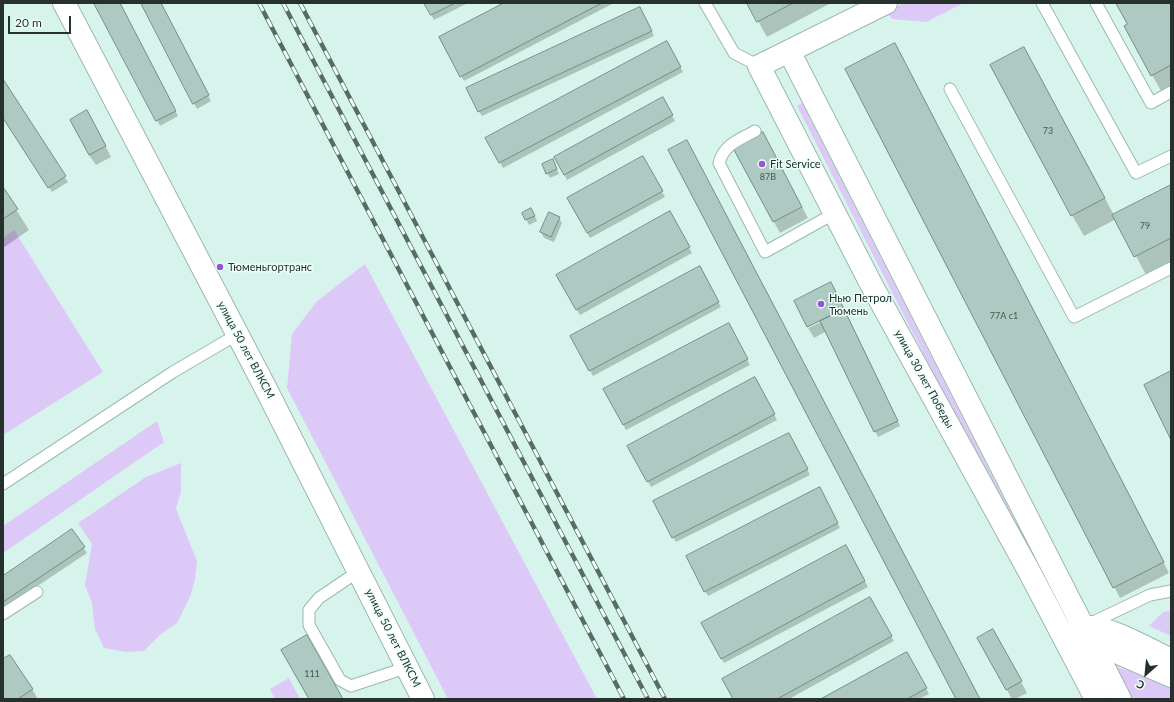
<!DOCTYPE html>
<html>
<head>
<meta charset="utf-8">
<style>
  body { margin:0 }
  #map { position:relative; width:1174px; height:702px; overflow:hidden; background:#d7f4ec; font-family:Lato,sans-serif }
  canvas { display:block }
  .frame { position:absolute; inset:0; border:4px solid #26312e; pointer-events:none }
  .north { position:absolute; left:1126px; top:654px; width:40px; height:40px; -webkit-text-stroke:3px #edfff9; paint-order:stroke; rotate:207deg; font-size:11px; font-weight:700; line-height:16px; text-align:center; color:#26312e }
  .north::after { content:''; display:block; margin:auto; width:14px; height:18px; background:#26312e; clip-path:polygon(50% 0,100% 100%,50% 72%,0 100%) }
  .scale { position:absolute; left:8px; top:16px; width:63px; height:18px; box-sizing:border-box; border:2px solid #26312e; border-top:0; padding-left:5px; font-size:12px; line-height:14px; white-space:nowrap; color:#26312e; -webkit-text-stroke:3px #edfff9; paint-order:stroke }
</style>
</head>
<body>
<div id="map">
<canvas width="1174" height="702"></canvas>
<div class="frame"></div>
<div class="north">С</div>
<div class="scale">20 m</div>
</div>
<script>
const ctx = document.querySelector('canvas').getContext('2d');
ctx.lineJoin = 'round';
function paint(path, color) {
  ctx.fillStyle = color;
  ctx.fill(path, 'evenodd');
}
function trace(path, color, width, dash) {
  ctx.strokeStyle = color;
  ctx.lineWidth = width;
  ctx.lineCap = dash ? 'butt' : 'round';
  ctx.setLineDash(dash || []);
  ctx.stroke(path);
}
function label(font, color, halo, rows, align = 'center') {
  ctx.font = font + ' Lato,sans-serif';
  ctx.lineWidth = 3;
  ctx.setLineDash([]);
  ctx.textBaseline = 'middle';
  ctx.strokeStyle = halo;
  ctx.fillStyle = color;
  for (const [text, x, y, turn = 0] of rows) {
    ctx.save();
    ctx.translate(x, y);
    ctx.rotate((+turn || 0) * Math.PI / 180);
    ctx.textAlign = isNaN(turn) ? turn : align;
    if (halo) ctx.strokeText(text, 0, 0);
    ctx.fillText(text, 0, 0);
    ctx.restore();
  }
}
const green = new Path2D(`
  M904,3H964L926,22L892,19L886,11Z
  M802,103L1050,589L1045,592L797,106Z
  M14,230L103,372L3,435V238Z
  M365,264L597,699H448L287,388L292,334L317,301Z
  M157,421L164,442L3,553V526Z
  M181,463V491L176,509L197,561L195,579L190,597L177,623L161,634L144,651L126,652L104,648L95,629L92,603L85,585L92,544L78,523L146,477Z
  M1171,611V636L1149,626L1163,612Z
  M1116,667L1130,671L1171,689V699H1132Z
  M289,678L300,699H275L270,689Z`);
const shadow = new Path2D(`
  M95,3H119L178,116L160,126Z
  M142,3H160L211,101L197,109Z
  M425,3H468L434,20Z
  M506,3H614L464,81L461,76Z
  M748,3H831L767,37Z
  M1117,3H1171V92L1164,96L1152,75L1129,25Z
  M643,13L654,36L482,116L479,111Z
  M667,42L683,72L503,168L487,138Z
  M895,44L1169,573L1120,598L846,70Z
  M1035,68L1114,215L1171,186V274L1151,284L1116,219L1084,236L1072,215Z
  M3,81L68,182L52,192L3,117Z
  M663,99L675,121L567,180L555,157Z
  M93,122L111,157L96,165L89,155Z
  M768,144L808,218L780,233L734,149Z
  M643,157L665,197L590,238L568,198Z
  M555,165L559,174L550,178L547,173Z
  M3,189L29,230L3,248Z
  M523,213L534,214L537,221L529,225Z
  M670,213L692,253L580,315L557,275Z
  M559,218L562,223L554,242L544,238L541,232Z
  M699,268L721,307L593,376L571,336Z
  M837,294L900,426L878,437L827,331L814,338L808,328L823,321L822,319Z
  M728,324L750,365L626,430L605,390Z
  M755,379L777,420L651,487L629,446Z
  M792,439L810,475L676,542L673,537Z
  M822,493L840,528L708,596L705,591Z
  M72,531L87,553L3,609V577Z
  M846,546L868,587L724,663L702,623Z
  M870,599L894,641L789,699H734Z
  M978,638L999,641L1027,693L1015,699H1012Z
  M907,653L929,694L919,699H823Z
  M3,660L32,689L38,699H3Z`);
const building = new Path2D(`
  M94,3H120L176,111L156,121Z
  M141,3H161L209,95L193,104Z
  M424,3H455L431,15Z
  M504,3H602L460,77L439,37Z
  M747,3H793L757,22Z
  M1116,3H1171V65L1151,76L1124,26L1127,24Z
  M640,7L652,31L478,112L466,88Z
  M667,41L681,67L499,163L485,138Z
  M895,43L1164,562L1113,588L845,69Z
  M1024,47L1105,198L1071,216L990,65Z
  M3,79L66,176L48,188L3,118Z
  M663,97L673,115L564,175L554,157Z
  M87,110L106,146L89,155L70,120Z
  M763,132L802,207L773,222L733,148Z
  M687,140L980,699H956L668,150Z
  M643,156L663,191L587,233L567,198Z
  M553,159L557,169L546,174L542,164Z
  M1171,185V238L1134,257L1112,215Z
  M3,187L18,209L3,219Z
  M531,208L535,216L525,220L522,213Z
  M670,211L690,247L576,310L556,275Z
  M549,212L560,217L551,237L540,232Z
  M700,266L719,302L589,371L570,336Z
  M831,282L844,309L807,327L794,301Z
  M844,309L898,421L874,432L820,321Z
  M729,323L748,359L623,425L603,389Z
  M1171,371V440L1144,385Z
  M755,377L775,414L647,482L627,446Z
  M789,433L808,469L672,538L653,501Z
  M820,487L838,523L704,592L686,556Z
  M72,529L85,547L3,602V576Z
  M846,545L865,581L721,659L701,623Z
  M870,597L892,636L777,699H733L722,679Z
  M993,629L1022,681L1006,690L977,638Z
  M307,635L343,699H309L281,650Z
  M907,652L927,688L907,699H821Z
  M10,655L33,689L18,699H3V659Z`);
const service = new Path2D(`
  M705,3L734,53L759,66
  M1042,3L1136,173L1171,156
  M1096,3L1151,103L1171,92
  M950,89L1074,317L1171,268
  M755,131C739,140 724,144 719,163L765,252L835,213
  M3,484L173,372L238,334
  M359,571L319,598L309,610V625L340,680L351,686L408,667
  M3,614L37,592
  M1089,624L1150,595L1171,591`);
const tertiary = new Path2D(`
  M64,3L264,385L423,699
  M886,3L759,66L871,284L1030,573L1096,699
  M789,51L1120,699
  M1089,631L1116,652L1171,676
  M1073,633C1076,631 1080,627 1084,627C1103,623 1152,651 1171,660`);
const rail = new Path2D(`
  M259,3L624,699
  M283,3L648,699
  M300,3L665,699`);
const markers = [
  [762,164,4,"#9358cf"],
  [220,267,4,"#9358cf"],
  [821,304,4,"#9358cf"]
];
const numberNames = [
  ["73",1048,131],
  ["87В",768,177],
  ["79",1145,226],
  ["77А с1",1004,316],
  ["111",312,674]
];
const poiNames = [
  ["Fit Service",770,164],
  ["Тюменьгортранс",228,267],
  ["Нью Петрол",829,298],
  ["Тюмень",829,311]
];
const streetNames = [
  ["улица 50 лет ВЛКСМ",246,350,62],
  ["улица 30 лет Победы",924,379,61],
  ["улица 50 лет ВЛКСМ",393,638,63]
];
paint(green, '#ddc9f8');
paint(shadow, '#0003');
paint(building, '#adc9c1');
trace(building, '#728d85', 1);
trace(service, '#9cb8b0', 13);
trace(tertiary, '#9cb8b0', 24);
trace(service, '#fff', 11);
trace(tertiary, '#fff', 22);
trace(rail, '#5a6b66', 4.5);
trace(rail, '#edfff9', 3, [9]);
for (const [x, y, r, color] of markers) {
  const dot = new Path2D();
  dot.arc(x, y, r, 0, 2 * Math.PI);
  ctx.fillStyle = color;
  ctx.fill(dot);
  trace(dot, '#edfff9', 1.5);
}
label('9px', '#485753', null, numberNames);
label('11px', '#26312e', '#edfff9', poiNames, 'left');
label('11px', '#26312e', '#edfff9', streetNames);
</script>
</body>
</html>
